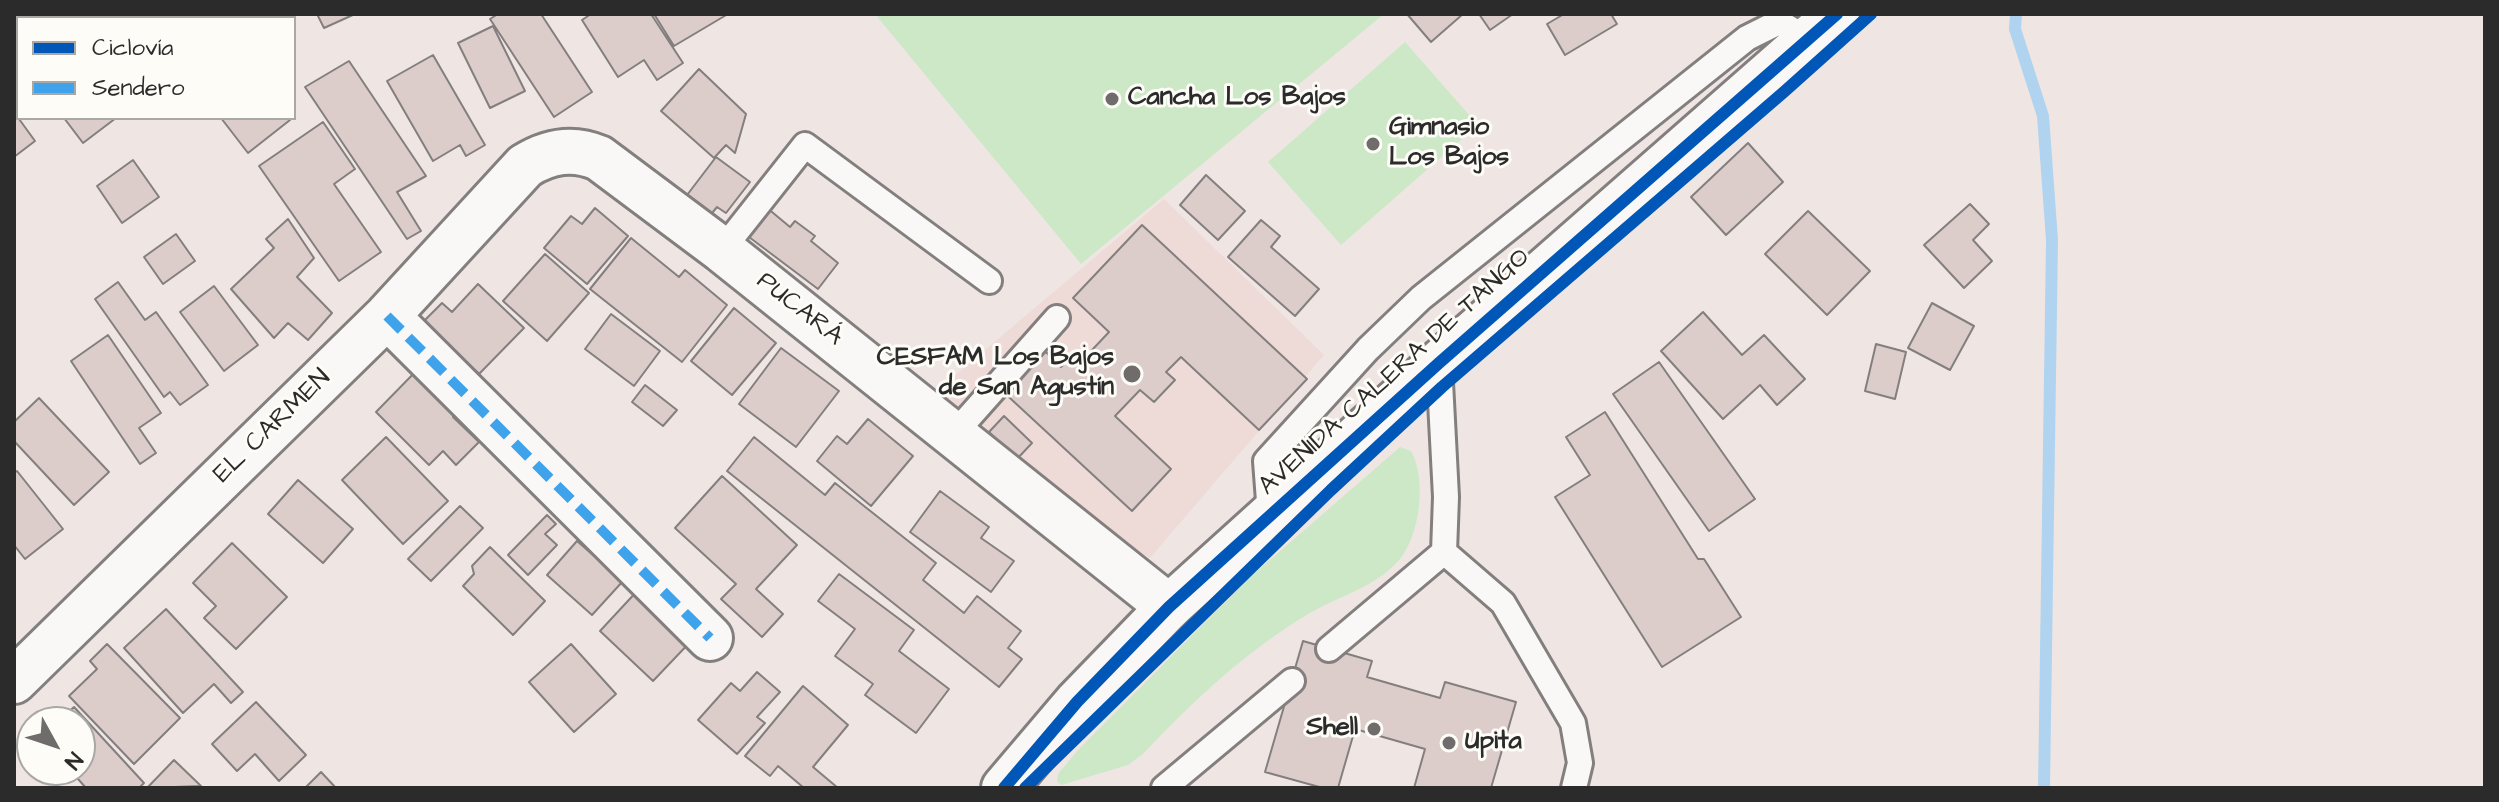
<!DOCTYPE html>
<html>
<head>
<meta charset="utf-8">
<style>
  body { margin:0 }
  #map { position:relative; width:2499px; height:802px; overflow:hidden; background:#efe6e3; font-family:"Architects Daughter",sans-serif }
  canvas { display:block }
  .frame { position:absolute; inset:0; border:16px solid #2b2b2b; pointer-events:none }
  .legend { position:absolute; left:16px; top:16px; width:280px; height:104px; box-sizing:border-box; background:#fdfcf7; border:2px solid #a9a8a5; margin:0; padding:10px 14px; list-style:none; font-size:24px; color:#2b2b2b }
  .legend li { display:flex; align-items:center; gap:16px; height:40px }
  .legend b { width:40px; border:2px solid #a9a8a5 }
  .north { position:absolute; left:16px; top:706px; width:80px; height:80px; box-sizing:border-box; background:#fdfcf7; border:2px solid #a9a8a5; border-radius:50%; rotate:130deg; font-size:22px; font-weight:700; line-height:32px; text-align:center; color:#2b2b2b }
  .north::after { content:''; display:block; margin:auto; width:28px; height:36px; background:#706c6b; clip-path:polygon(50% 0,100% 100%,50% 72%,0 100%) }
</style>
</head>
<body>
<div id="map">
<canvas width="2499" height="802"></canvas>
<div class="frame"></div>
<ul class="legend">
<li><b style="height:10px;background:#0057b8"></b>Ciclovía</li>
<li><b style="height:10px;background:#3ea3eb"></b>Sendero</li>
</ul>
<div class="north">N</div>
</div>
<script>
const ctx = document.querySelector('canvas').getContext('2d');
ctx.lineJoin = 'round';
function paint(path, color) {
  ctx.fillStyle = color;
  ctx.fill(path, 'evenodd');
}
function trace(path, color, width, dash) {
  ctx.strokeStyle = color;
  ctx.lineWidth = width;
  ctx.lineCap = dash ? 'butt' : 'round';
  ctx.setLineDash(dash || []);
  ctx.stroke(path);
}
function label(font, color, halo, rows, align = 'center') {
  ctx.font = font + ' "Architects Daughter",sans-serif';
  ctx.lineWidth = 6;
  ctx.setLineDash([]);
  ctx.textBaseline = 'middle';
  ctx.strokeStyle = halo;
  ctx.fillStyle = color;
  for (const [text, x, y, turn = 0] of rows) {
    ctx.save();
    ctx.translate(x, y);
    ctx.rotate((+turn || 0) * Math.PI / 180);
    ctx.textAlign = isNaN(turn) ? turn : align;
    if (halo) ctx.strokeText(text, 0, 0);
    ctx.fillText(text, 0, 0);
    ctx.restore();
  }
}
const built = new Path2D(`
  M1164,199L1324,355L1150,558L1114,539L934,393Z`);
const green = new Path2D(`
  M875,14H1384L1081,264Z
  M1405,42L1478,125L1341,245L1268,162Z
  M1400,447L1411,451C1427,479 1420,536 1399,560C1376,587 1339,596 1310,613C1247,650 1193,701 1143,754L1128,765L1061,785L1057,781L1058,774L1078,750L1248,579Z`);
const stream = new Path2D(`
  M2016,14L2015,29L2043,116L2052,240L2044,788`);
const building = new Path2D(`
  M14,14H65L68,17L18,18V53L14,48Z
  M158,14H218L211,18H160Z
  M317,14H355L324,28Z
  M498,14H541L592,92L554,117L490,19Z
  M591,14H651L683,63L657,80L644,60L618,77L582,20Z
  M654,14H728L674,46Z
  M1407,14H1463L1431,42Z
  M1479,14H1513L1490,30Z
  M1564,14H1611L1617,24L1565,55L1547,24Z
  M493,26L525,91L490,108L458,43Z
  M433,55L485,145L466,156L460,145L433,161L387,81Z
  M349,61L426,176L397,192L421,231L407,239L305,87Z
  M699,69L746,114L735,153L726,145L714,158L661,111Z
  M14,112L35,141L14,157Z
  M64,118H116L83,143Z
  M221,118H289L290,120L248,153Z
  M323,122L355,169L334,184L381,252L339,281L259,166Z
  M1748,143L1783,182L1726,235L1691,197Z
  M716,157L750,182L726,213L717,207L708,218L684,199Z
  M133,160L159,197L122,223L97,186Z
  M1206,175L1245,211L1218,240L1180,205Z
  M1970,204L1989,224L1973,240L1992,261L1964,288L1924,245Z
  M766,207L790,227L795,221L815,236L811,241L838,263L818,289L745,234Z
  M595,208L628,236L587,284L544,248L571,216L582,224Z
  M1808,211L1870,271L1827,315L1765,254Z
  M288,219L314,258L297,277L332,313L308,340L288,323L274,338L231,289L274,248L266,239Z
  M1261,220L1280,236L1271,247L1319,289L1295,316L1228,257Z
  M1142,225L1307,379L1259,430L1181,357L1166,372L1175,380L1154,402L1140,390L1115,416L1171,469L1132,511L998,387L1038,344L1061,367L1069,359L1077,366L1109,332L1073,298Z
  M176,234L195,261L163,284L144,257Z
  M631,238L679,277L685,270L727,305L682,362L590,289Z
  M545,254L589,293L547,341L503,301Z
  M118,282L145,320L156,312L208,385L180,405L170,392L164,397L95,299Z
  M478,284L524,328L479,374L424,321L442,303L452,312Z
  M214,286L258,345L224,371L180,312Z
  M1932,303L1974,326L1950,370L1908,348Z
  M734,308L776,343L732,395L691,361Z
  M1703,312L1742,355L1764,335L1805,379L1777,405L1760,385L1723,419L1661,351Z
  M611,314L660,351L634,386L585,349Z
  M108,335L161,413L139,428L156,453L140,464L71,361Z
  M1876,344L1906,352L1895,399L1865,391Z
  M781,348L839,391L796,447L739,404Z
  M1659,362L1755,499L1709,531L1613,394Z
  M421,366L462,407L453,417L479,442L456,465L443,451L429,465L376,412Z
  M645,385L677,410L663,426L632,402Z
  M39,398L109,472L74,505L14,441V422Z
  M1605,412L1698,559H1704L1741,617L1662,667L1555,497L1590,475L1566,437Z
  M1004,416L1032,443L1017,459L989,432Z
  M868,419L913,456L871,506L817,461L837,436L847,444Z
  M386,437L448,501L403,544L342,480Z
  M754,437L825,495L835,483L936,563L923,580L964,613L977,596L1021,631L1008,648L1022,659L999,687L727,471Z
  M17,471L63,529L25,559L14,545V473Z
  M722,476L797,545L756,589L783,614L762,637L721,599L736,584L675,528Z
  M298,480L353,529L323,563L268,514Z
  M940,491L989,527L981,538L1014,561L991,592L910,532Z
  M460,506L483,528L431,581L408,559Z
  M547,515L556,524L545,534L557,545L528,575L508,555Z
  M577,541L623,581L592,615L547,575Z
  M232,543L287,597L236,649L204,618L216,606L193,583Z
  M490,547L545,601L513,635L463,586L474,574L472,566Z
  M839,574L914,630L899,651L949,689L916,733L865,695L873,684L835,656L855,629L818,601Z
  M639,589L693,639L653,681L600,631Z
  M166,609L243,692L231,703L214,684L183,713L124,648Z
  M1303,641L1372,661L1367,677L1440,698L1445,682L1516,702L1491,788H1414L1425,749L1355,729L1338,788H1323L1265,772Z
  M107,644L180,718L134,764L69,696L97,669L90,661Z
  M571,644L616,694L574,732L529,682Z
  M757,672L780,692L757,717L765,723L737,754L698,720L731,683L740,691Z
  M803,686L848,725L813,767L838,788H804L778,766L770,776L745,756Z
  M256,702L306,755L279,781L255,754L237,771L212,744Z
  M74,707L144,783L139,788H86L70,770H80V722H58Z
  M174,760L201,786L147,788Z
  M321,772L336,788H305Z`);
const lane = new Path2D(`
  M722,250L805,145L989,281
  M954,434L1057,318
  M1270,514L1266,461L1368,349L1421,298L1747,38L1779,22L1809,40
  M1444,552L1503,603L1573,723L1580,763L1574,788
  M1329,649L1444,552L1446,497L1439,363
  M1164,788L1292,681`);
const street = new Path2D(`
  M387,316L710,638
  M14,681L387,316L525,166C549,151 573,147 599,158L722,250L1169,607`);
const primary = new Path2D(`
  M1004,788L1077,702L1169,607L1439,363L1837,14`);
const quiet = new Path2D(`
  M387,316L710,638`);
const cycleway = new Path2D(`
  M1004,788L1077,702L1169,607L1439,363L1837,14
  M1025,788L1331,490L1442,387L1785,91L1871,14`);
const markers = [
  [1112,99,8,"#706c6b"],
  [1373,144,8,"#706c6b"],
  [1132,374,10,"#706c6b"],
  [1374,729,8,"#706c6b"],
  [1449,743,8,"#706c6b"]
];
const poiNames = [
  ["Cancha Los Bajos",1128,99],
  ["Gimnasio",1389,129],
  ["Los Bajos",1389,159],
  ["CESFAM Los Bajos",1114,359,"right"],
  ["de San Agustín",1114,389,"right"],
  ["Shell",1358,729,"right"],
  ["Upita",1465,743]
];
const streetNames = [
  ["PUCARÁ",799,310,38],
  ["AVENIDA CALERA DE TANGO",1395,373,-42],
  ["EL CARMEN",273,427,-44]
];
paint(built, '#eedad6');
paint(green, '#cce8c6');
trace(stream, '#b0d4ef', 12);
paint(building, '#dccdcb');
trace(building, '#837f7e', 2);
trace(lane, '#837f7e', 30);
trace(street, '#837f7e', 50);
trace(primary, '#837f7e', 50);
trace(lane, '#f9f8f6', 24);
trace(street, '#f9f8f6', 44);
trace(primary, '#f9f8f6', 44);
trace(quiet, '#3ea3eb', 10, [20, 10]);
trace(cycleway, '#0057b8', 12);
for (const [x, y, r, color] of markers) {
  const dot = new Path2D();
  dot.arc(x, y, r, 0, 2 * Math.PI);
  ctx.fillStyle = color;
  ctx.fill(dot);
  trace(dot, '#fdfcf7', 3);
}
label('bold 26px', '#2b2b2b', '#fdfcf7', poiNames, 'left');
label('26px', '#2b2b2b', '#fdfcf7', streetNames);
</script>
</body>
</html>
